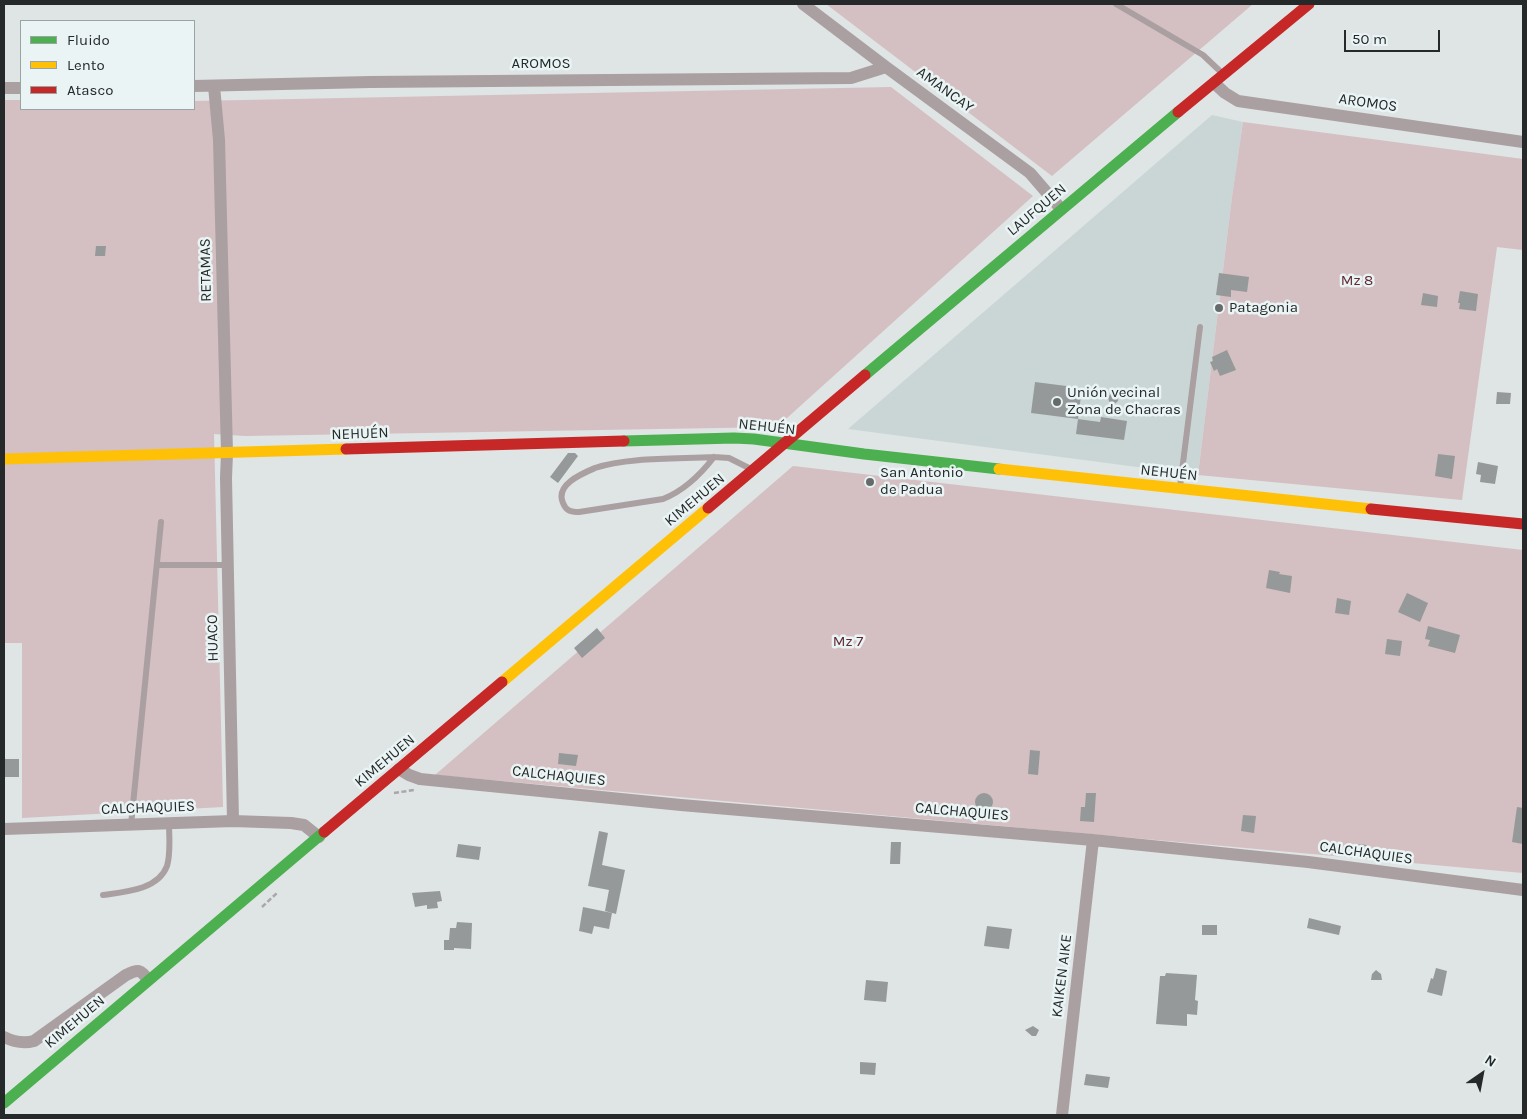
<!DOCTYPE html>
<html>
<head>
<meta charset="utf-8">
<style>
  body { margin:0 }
  #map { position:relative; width:1527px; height:1119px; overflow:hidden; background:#dfe4e4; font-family:Karla,sans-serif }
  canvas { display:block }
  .frame { position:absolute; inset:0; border:5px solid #252929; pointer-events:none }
  .legend { position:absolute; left:20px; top:20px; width:175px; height:90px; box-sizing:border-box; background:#eaf4f4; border:1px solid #9ba3a3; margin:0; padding:6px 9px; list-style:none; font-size:15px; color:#252929 }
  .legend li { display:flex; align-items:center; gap:10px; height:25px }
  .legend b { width:25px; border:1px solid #9ba3a3 }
  .north { position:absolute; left:1457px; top:1049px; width:50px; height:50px; -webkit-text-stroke:4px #eaf4f4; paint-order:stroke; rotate:33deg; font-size:14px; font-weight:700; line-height:20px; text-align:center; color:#252929 }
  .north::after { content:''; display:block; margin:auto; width:18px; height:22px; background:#252929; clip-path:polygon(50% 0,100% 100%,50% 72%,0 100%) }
  .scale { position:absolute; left:1344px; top:30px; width:96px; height:22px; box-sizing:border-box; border:2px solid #252929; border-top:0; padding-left:6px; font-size:15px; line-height:18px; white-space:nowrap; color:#252929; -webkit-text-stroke:4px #eaf4f4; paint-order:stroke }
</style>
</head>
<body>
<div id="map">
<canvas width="1527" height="1119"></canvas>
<div class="frame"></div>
<ul class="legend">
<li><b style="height:6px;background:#4caf50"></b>Fluido</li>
<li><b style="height:6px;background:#ffc107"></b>Lento</li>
<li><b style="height:6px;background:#c62828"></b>Atasco</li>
</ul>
<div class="north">N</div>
<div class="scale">50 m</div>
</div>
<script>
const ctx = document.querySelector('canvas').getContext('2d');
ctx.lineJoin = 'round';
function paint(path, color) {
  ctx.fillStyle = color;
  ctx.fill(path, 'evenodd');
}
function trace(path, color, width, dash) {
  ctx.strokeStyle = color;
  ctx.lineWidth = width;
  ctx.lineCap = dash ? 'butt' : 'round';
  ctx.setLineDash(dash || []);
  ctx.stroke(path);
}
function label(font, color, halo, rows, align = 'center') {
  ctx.font = font + ' Karla,sans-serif';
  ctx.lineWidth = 5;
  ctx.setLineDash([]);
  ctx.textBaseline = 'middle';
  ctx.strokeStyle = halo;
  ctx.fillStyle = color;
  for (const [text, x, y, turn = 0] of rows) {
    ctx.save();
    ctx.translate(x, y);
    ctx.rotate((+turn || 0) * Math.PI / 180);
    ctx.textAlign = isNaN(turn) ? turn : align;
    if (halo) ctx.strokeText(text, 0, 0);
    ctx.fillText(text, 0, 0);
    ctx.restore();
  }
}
const built = new Path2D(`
  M1212,115L1243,122L1232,197L1198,475L848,429Z`);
const forest = new Path2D(`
  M826,4H1253L1052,176Z
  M891,87L1033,196L777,427L245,436L214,434L223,807L22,818V643H4V100H21V109H194V101Z
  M1243,122L1523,159V250L1497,247L1462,500L1198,475L1232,197Z
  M793,466L1523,550V873L435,775Z`);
const building = new Path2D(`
  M96,246H106L105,256H95Z
  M1219,273L1249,277L1247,292L1231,290V297L1216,295Z
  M1460,291L1478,294L1476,311L1459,309L1460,303H1458Z
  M1423,293L1438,296L1437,307L1421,305Z
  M1227,350L1236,370L1220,376L1217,369L1214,371L1210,362L1213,361L1212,357Z
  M1035,382L1082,388L1078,419L1031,413Z
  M1497,392L1511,393L1510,404H1496Z
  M1111,393L1117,394L1118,401L1111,407L1108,398Z
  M1101,417L1127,421L1124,440L1076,434L1078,419L1100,422Z
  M568,453H575L578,456L558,483L550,477Z
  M1438,454L1455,456L1452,479L1435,476Z
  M1478,462L1498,466L1495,484L1480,482L1481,475L1476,474Z
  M1269,570L1280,572L1279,574L1292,576L1290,593L1266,588Z
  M1407,593L1428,603L1420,622L1398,612Z
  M1337,598L1351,601L1349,615L1335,613Z
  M1428,626L1460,635L1455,653L1428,646L1430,640L1425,639Z
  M597,628L605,638L582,658L574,648Z
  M1387,639L1402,641L1400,656L1385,654Z
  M1030,750L1040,751L1038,775L1028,774Z
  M559,753L578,755L576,766L558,764Z
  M4,759H19V777H4Z
  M1086,793H1096L1094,822L1080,821L1081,807H1085Z
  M975 802a9 9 0 1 1 18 0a9 9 0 1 1-18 0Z
  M1517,807L1523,808V844L1512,842Z
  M1243,815L1256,816L1254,833L1241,831Z
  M599,831L608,833L602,865L625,870L616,914L605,911L609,890L588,886Z
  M891,842H901L900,864H890Z
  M458,844L481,847L479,860L456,857Z
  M1355,844L1367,845L1366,857L1354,856Z
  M440,891L442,901L437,902L438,908L427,909V905L415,907L412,893Z
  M583,907L612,913L609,929L594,926L592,934L579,931Z
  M1309,918L1341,926L1339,935L1307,928Z
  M457,922L472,923L471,949L454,948V950H444V940H449L450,928H456Z
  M1202,925H1217V935H1202Z
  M987,926L1012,929L1009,949L984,946Z
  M1436,968L1447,971L1442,996L1427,992L1431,978L1433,979Z
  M1376,970L1381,974L1382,980H1371L1372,974Z
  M1166,973L1197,975L1195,1000L1198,1001L1197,1015L1187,1014V1026L1156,1024L1160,976H1165Z
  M866,980L888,982L886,1002L864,1000Z
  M1033,1026L1039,1030L1036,1036H1032L1025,1030Z
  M860,1062L876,1063L875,1075L860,1074Z
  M1086,1074L1110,1077L1108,1088L1084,1085Z`);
const path = new Path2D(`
  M394,793L414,790
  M262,907L278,892`);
const lane = new Path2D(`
  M1116,4L1203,55L1223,74
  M714,457C701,474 683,491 663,499L579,512C571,512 566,511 563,503C555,485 581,474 595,468C627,457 680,459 714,457L729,458L751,469
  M1180,487L1200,327
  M157,565H228
  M131,825L161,522
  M103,895C125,892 158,890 167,866C171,853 169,837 169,823`);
const street = new Path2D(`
  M803,4L886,67L1030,173L1061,209
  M1214,83L1225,93L1238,101L1523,142
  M194,86L370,82L851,78L886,67
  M214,86L219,140L227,453L226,478L233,821
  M4,88H21
  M399,769L409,775L420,779L681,805L1093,840L1308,862L1523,890
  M4,829L233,821L291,823L304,825L319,837
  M4,1037C14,1042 23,1044 34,1041L126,975C139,969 140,969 148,980
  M1062,1115L1093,840`);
const fast = new Path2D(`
  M865,375L1178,112
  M624,441L734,438L754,439L864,454L999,469
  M4,1103L324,832`);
const slow = new Path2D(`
  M4,459L346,449
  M999,469L1371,509
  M502,682L708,508`);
const jam = new Path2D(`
  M1178,112L1309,4
  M346,449L624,441
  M708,508L865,375
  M1371,509L1523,524
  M324,832L502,682`);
const markers = [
  [1219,308,5,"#666a6a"],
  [1057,402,5,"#666a6a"],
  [870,482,5,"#666a6a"]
];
const streetNames = [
  ["AROMOS",541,64],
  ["AMANCAY",945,90,36],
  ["AROMOS",1368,103,8],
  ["LAUFQUEN",1037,210,-40],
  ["RETAMAS",206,270,-91],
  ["NEHUÉN",767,427,6],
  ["NEHUÉN",360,434,-2],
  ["NEHUÉN",1169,473,6],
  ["KIMEHUEN",695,500,-40],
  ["HUACO",213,638,-91],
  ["KIMEHUEN",385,761,-40],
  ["CALCHAQUIES",559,776,6],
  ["CALCHAQUIES",148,808,-2],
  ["CALCHAQUIES",962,812,5],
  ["CALCHAQUIES",1366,853,8],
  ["KAIKEN AIKE",1062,976,-83],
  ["KIMEHUEN",75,1022,-40]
];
const parkNames = [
  ["Mz 8",1357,281],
  ["Mz 7",848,642]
];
const poiNames = [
  ["Patagonia",1229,308],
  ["Unión vecinal",1067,393],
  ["Zona de Chacras",1067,410],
  ["San Antonio",880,473],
  ["de Padua",880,490]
];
paint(built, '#cad6d6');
paint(forest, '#d4bfc2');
paint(building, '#969999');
trace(path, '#aba6a7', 2.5, [5, 2.5]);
trace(lane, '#aa9fa1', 6);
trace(street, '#aa9fa1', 12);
trace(fast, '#4caf50', 11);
trace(slow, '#ffc107', 11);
trace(jam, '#c62828', 11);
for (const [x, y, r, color] of markers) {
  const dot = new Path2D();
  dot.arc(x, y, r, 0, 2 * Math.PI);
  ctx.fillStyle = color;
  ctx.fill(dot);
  trace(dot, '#eaf4f4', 2);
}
label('15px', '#252929', '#eaf4f4', streetNames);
label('15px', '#622a36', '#eaf4f4', parkNames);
label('15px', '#252929', '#eaf4f4', poiNames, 'left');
</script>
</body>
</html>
